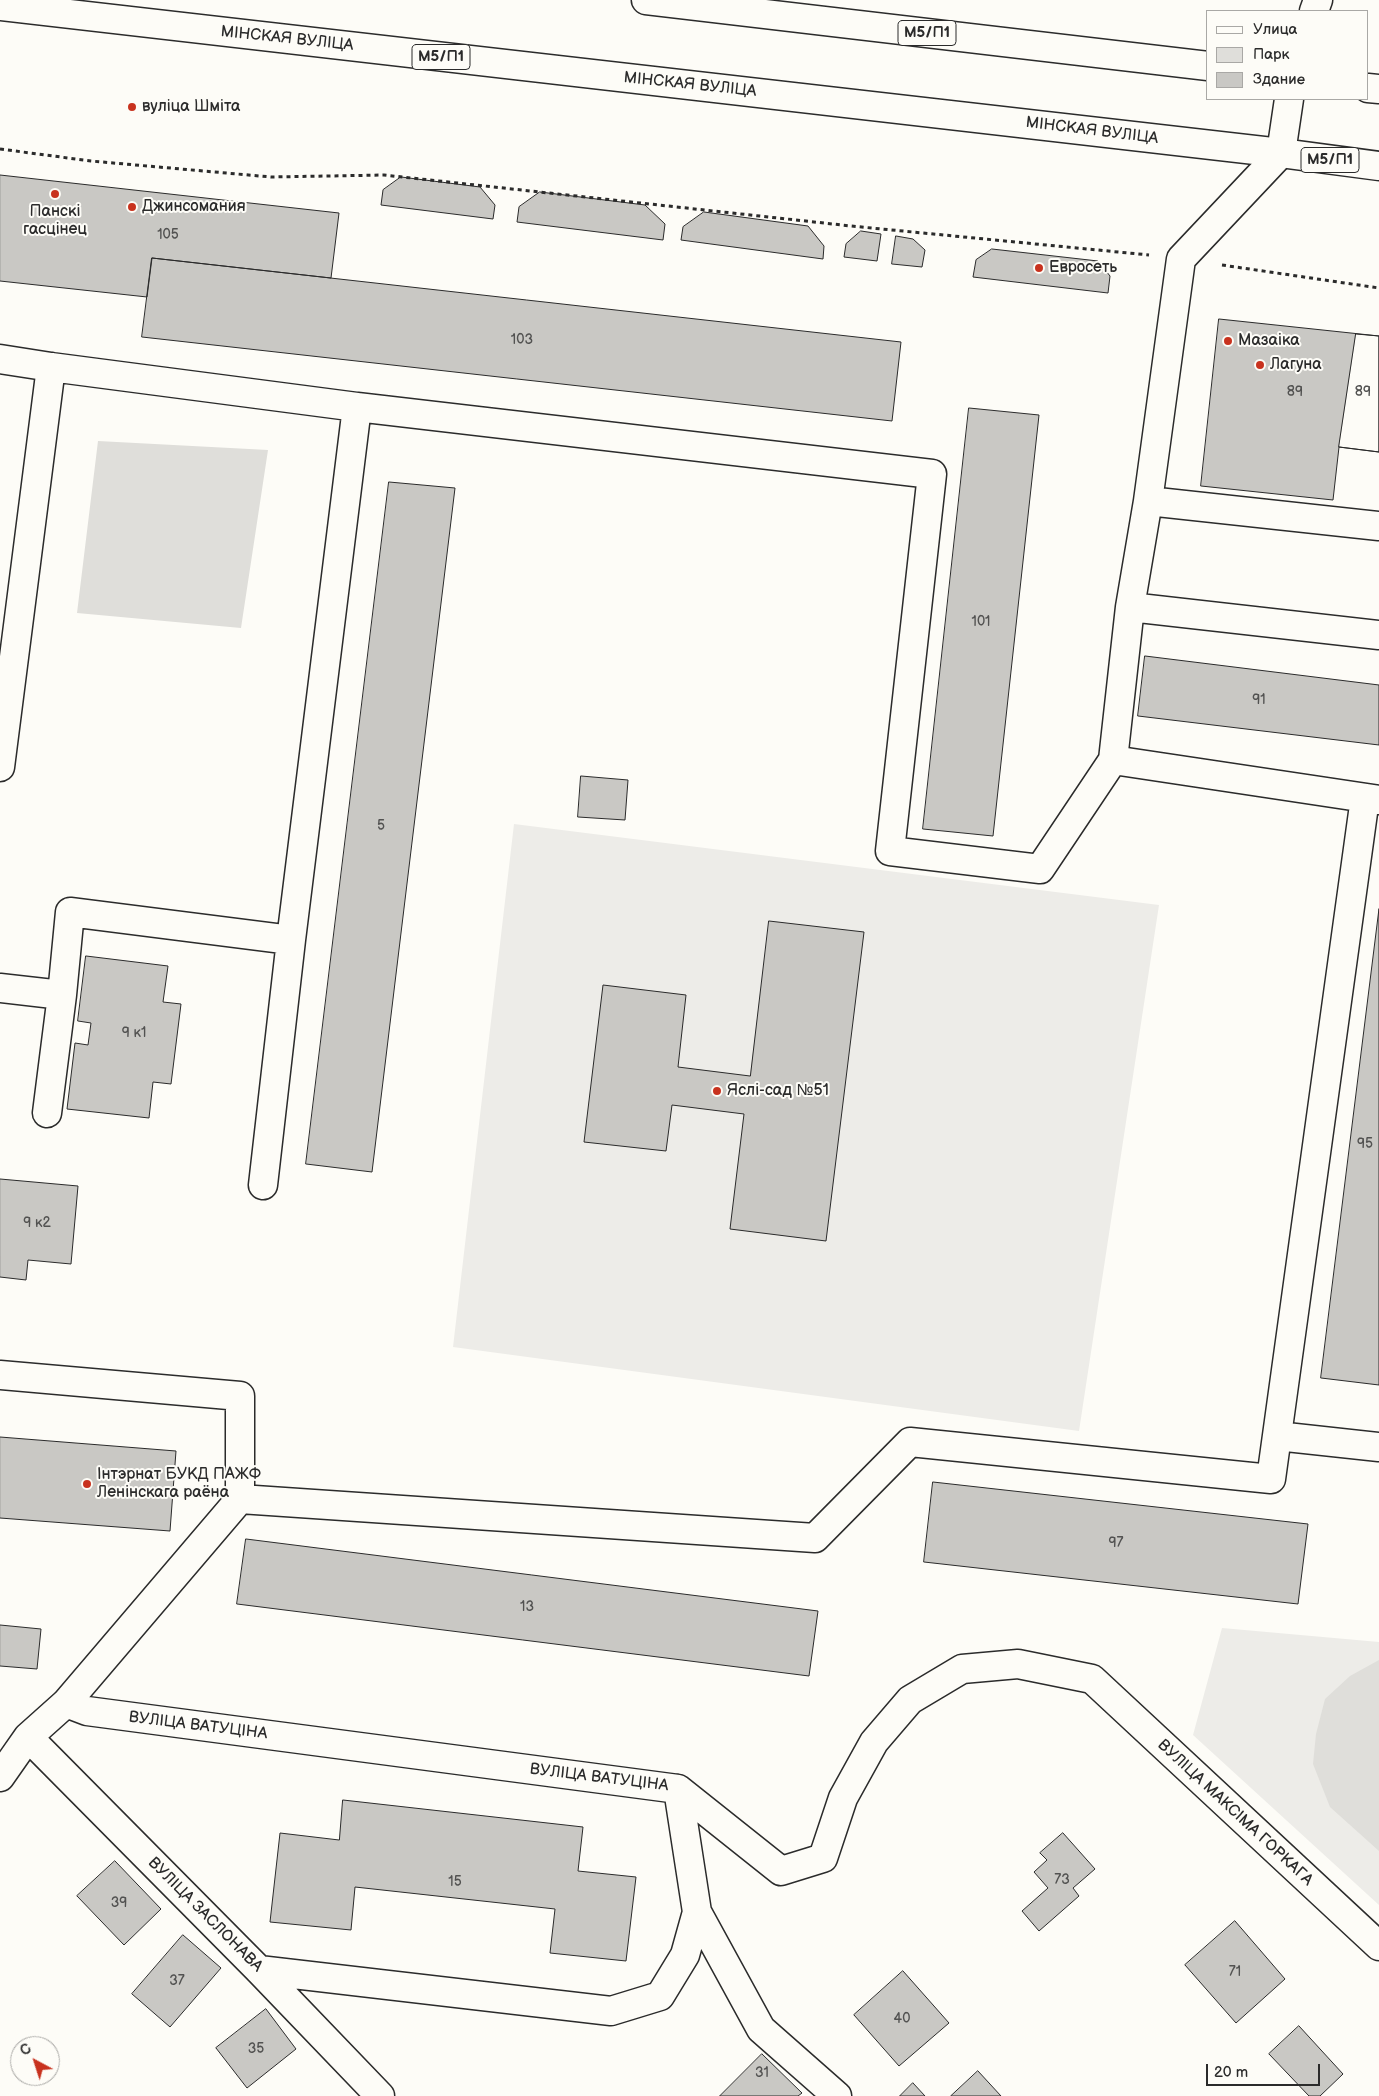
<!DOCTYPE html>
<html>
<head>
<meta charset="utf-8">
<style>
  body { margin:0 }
  #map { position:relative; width:1379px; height:2096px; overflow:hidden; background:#fdfcf7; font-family:"Balsamiq Sans",sans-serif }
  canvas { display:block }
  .legend { position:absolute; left:1206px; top:10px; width:162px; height:90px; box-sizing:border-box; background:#fdfcf7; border:1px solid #a9a8a5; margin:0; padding:6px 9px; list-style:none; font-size:15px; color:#2b2b2b }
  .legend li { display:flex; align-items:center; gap:10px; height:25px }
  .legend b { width:25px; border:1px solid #a9a8a5 }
  .north { position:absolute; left:10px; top:2036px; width:50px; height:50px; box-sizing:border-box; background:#fdfcf7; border:1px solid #a9a8a5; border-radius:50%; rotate:320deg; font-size:14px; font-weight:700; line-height:20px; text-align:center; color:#2b2b2b }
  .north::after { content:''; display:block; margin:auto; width:18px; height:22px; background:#c8321e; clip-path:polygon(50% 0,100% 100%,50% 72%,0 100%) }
  .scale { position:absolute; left:1206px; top:2064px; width:114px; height:22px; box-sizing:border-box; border:2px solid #2b2b2b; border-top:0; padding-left:6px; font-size:15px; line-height:18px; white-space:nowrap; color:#2b2b2b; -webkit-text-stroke:4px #fdfcf7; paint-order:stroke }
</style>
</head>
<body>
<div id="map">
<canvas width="1379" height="2096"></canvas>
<ul class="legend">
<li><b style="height:6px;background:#fdfcf7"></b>Улица</li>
<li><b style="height:14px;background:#dfdeda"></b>Парк</li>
<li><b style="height:14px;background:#c9c8c4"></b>Здание</li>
</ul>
<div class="north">С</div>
<div class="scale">20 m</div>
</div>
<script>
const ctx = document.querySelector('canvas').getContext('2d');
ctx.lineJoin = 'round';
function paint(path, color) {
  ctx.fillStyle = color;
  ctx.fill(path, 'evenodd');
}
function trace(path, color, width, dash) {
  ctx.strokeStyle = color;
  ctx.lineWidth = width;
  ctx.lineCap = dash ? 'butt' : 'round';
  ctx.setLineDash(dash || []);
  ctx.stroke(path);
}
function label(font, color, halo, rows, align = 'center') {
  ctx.font = font + ' "Balsamiq Sans",sans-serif';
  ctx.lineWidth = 4;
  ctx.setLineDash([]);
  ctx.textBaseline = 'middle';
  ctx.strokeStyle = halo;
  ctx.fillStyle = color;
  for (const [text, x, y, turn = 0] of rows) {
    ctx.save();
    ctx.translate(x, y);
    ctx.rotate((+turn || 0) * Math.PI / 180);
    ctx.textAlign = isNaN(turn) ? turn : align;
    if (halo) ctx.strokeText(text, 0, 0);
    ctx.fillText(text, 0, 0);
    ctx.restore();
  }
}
const built = new Path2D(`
  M514,824L1159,905L1079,1431L453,1347Z
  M1222,1628L1379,1642V1905L1193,1735Z`);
const green = new Path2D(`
  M98,441L268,450L241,628L77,613Z
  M1379,1660V1851L1330,1807L1313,1764L1316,1734L1325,1699L1350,1676Z`);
const building = new Path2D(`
  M0,175L339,213L331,278L152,258L147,297L0,281Z
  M401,177L480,187L495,205L493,219L381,205L383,190Z
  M540,192L645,205L665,224L663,240L517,222L519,207Z
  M704,212L808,226L824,246L823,259L681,240L683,227Z
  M861,231L881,234L877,261L844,257L846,244Z
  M896,236L913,239L925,250L922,267L892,264Z
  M992,249L1098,261L1110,276L1108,293L973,277L976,260Z
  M152,258L901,342L892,421L142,337Z
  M1219,319L1379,336V452L1339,447L1333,500L1201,486Z
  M1356,334L1379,336V452L1339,447Z
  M969,408L1039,415L993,836L923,829Z
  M389,482L455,488L372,1172L306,1164Z
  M1145,656L1379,685V745L1138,716Z
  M581,776L628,780L625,820L578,817Z
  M1379,909V1385L1321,1378Z
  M769,921L864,932L826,1241L730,1229L744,1114L672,1105L666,1151L584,1142L603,985L686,995L678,1067L750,1076Z
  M86,956L168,966L163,1002L181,1004L171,1084L153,1082L149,1118L67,1109L75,1043L88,1045L91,1023L78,1021Z
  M0,1179L78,1186L71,1264L28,1260L26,1280L0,1277Z
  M0,1437L176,1451L170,1531L0,1518Z
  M933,1482L1308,1524L1298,1604L924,1562Z
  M246,1539L818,1611L809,1676L237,1604Z
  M0,1625L41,1629L37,1669L0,1666Z
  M343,1800L583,1827L578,1871L636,1877L626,1961L550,1953L555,1909L355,1887L351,1930L270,1922L280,1833L339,1840Z
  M1063,1833L1095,1869L1073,1888L1079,1896L1039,1931L1022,1911L1048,1888L1034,1872L1047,1860L1040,1853Z
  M115,1861L161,1909L124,1945L77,1896Z
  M1235,1921L1285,1979L1236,2023L1185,1965Z
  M183,1935L221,1968L170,2027L132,1994Z
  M903,1971L949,2023L899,2066L854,2015Z
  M266,2009L296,2049L247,2088L216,2048Z
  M1299,2026L1343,2074L1320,2096H1309L1269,2054Z
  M762,2054L802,2093L798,2096H720Z
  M978,2071L1001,2096H951Z
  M913,2083L925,2096H900Z`);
const path = new Path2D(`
  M0,149L91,161L271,177L384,175L851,226L1149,255
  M1222,265L1379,288`);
const minor = new Path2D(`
  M1281,153L1181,259L1148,501L1379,526
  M0,359L51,367L357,407
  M1148,501L1130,607L1379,635
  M1113,760L1379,800
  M0,767L51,367
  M0,988L62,995
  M47,1113L62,995L70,912L291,940
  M263,1185L291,940L357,407L932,474L890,851L1040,869L1113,760L1130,607
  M0,1375L240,1396V1499L815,1538L910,1442L1271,1479L1365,798
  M1277,1436L1379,1447
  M66,1703L87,1711L678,1789L781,1871L823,1858L843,1798L874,1742L910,1700L962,1669L1018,1664L1092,1679L1379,1946
  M28,1737L259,1970L380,2096
  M0,1777L28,1737L66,1703L240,1499
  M678,1789L697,1912L761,2029L837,2096
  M259,1970L611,2011L660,1996L685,1955L697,1912`);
const major = new Path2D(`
  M646,0L1208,66
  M0,6L1281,153L1379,166
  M1314,11L1318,0
  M1368,88L1379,89
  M1281,153L1289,99`);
const markers = [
  [132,107,5,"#c8321e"],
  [55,194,5,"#c8321e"],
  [132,207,5,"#c8321e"],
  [1039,268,5,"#c8321e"],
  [1228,341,5,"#c8321e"],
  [1260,365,5,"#c8321e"],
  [717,1091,5,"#c8321e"],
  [87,1484,5,"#c8321e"]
];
const numberNames = [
  ["105",168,235],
  ["103",522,340],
  ["89",1295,392],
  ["89",1363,392],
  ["101",981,622],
  ["91",1259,700],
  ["5",381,826],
  ["9 к1",134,1033],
  ["95",1365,1144],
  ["9 к2",37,1223],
  ["97",1116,1543],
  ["13",527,1607],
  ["73",1062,1880],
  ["15",455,1882],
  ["39",119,1903],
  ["71",1235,1972],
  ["37",177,1981],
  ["40",902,2019],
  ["35",256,2049],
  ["31",762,2073]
];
const shields = [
  [927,33,58],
  [441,57,58],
  [1330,160,58]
];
const shieldNames = [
  ["М5/П1",927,33],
  ["М5/П1",441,57],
  ["М5/П1",1330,160]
];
const streetNames = [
  ["МІНСКАЯ ВУЛІЦА",287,39,6],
  ["МІНСКАЯ ВУЛІЦА",690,85,6],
  ["МІНСКАЯ ВУЛІЦА",1092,131,7],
  ["ВУЛІЦА ВАТУЦІНА",198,1726,7],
  ["ВУЛІЦА ВАТУЦІНА",599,1778,7],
  ["ВУЛІЦА МАКСІМА ГОРКАГА",1235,1813,43],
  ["ВУЛІЦА ЗАСЛОНАВА",205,1915,45]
];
const poiNames = [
  ["вуліца Шміта",142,107],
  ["Джинсомания",142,207],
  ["Панскі",55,212,"center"],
  ["гасцінец",55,230,"center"],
  ["Евросеть",1049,268],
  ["Мазаіка",1238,341],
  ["Лагуна",1270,365],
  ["Яслі-сад №51",727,1091],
  ["Інтэрнат БУКД ПАЖФ",97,1475],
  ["Ленінскага раёна",97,1493]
];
paint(built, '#edece8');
paint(green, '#dfdeda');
paint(building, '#c9c8c4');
trace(building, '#2b2b2b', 1);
trace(minor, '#2b2b2b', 31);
trace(major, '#2b2b2b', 31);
trace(path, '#2b2b2b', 3, [4, 4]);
trace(minor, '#fdfcf7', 28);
trace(major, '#fdfcf7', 28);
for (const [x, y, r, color] of markers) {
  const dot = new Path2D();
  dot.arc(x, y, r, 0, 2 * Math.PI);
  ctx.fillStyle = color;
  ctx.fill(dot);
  trace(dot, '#fdfcf7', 2);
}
label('14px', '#525251', null, numberNames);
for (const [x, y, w] of shields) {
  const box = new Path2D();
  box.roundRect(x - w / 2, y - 12.5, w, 25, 4);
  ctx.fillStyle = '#fdfcf7';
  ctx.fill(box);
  trace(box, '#2b2b2b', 1);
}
label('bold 15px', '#2b2b2b', null, shieldNames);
label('16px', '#2b2b2b', '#fdfcf7', streetNames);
label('16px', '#2b2b2b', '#fdfcf7', poiNames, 'left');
</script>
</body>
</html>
